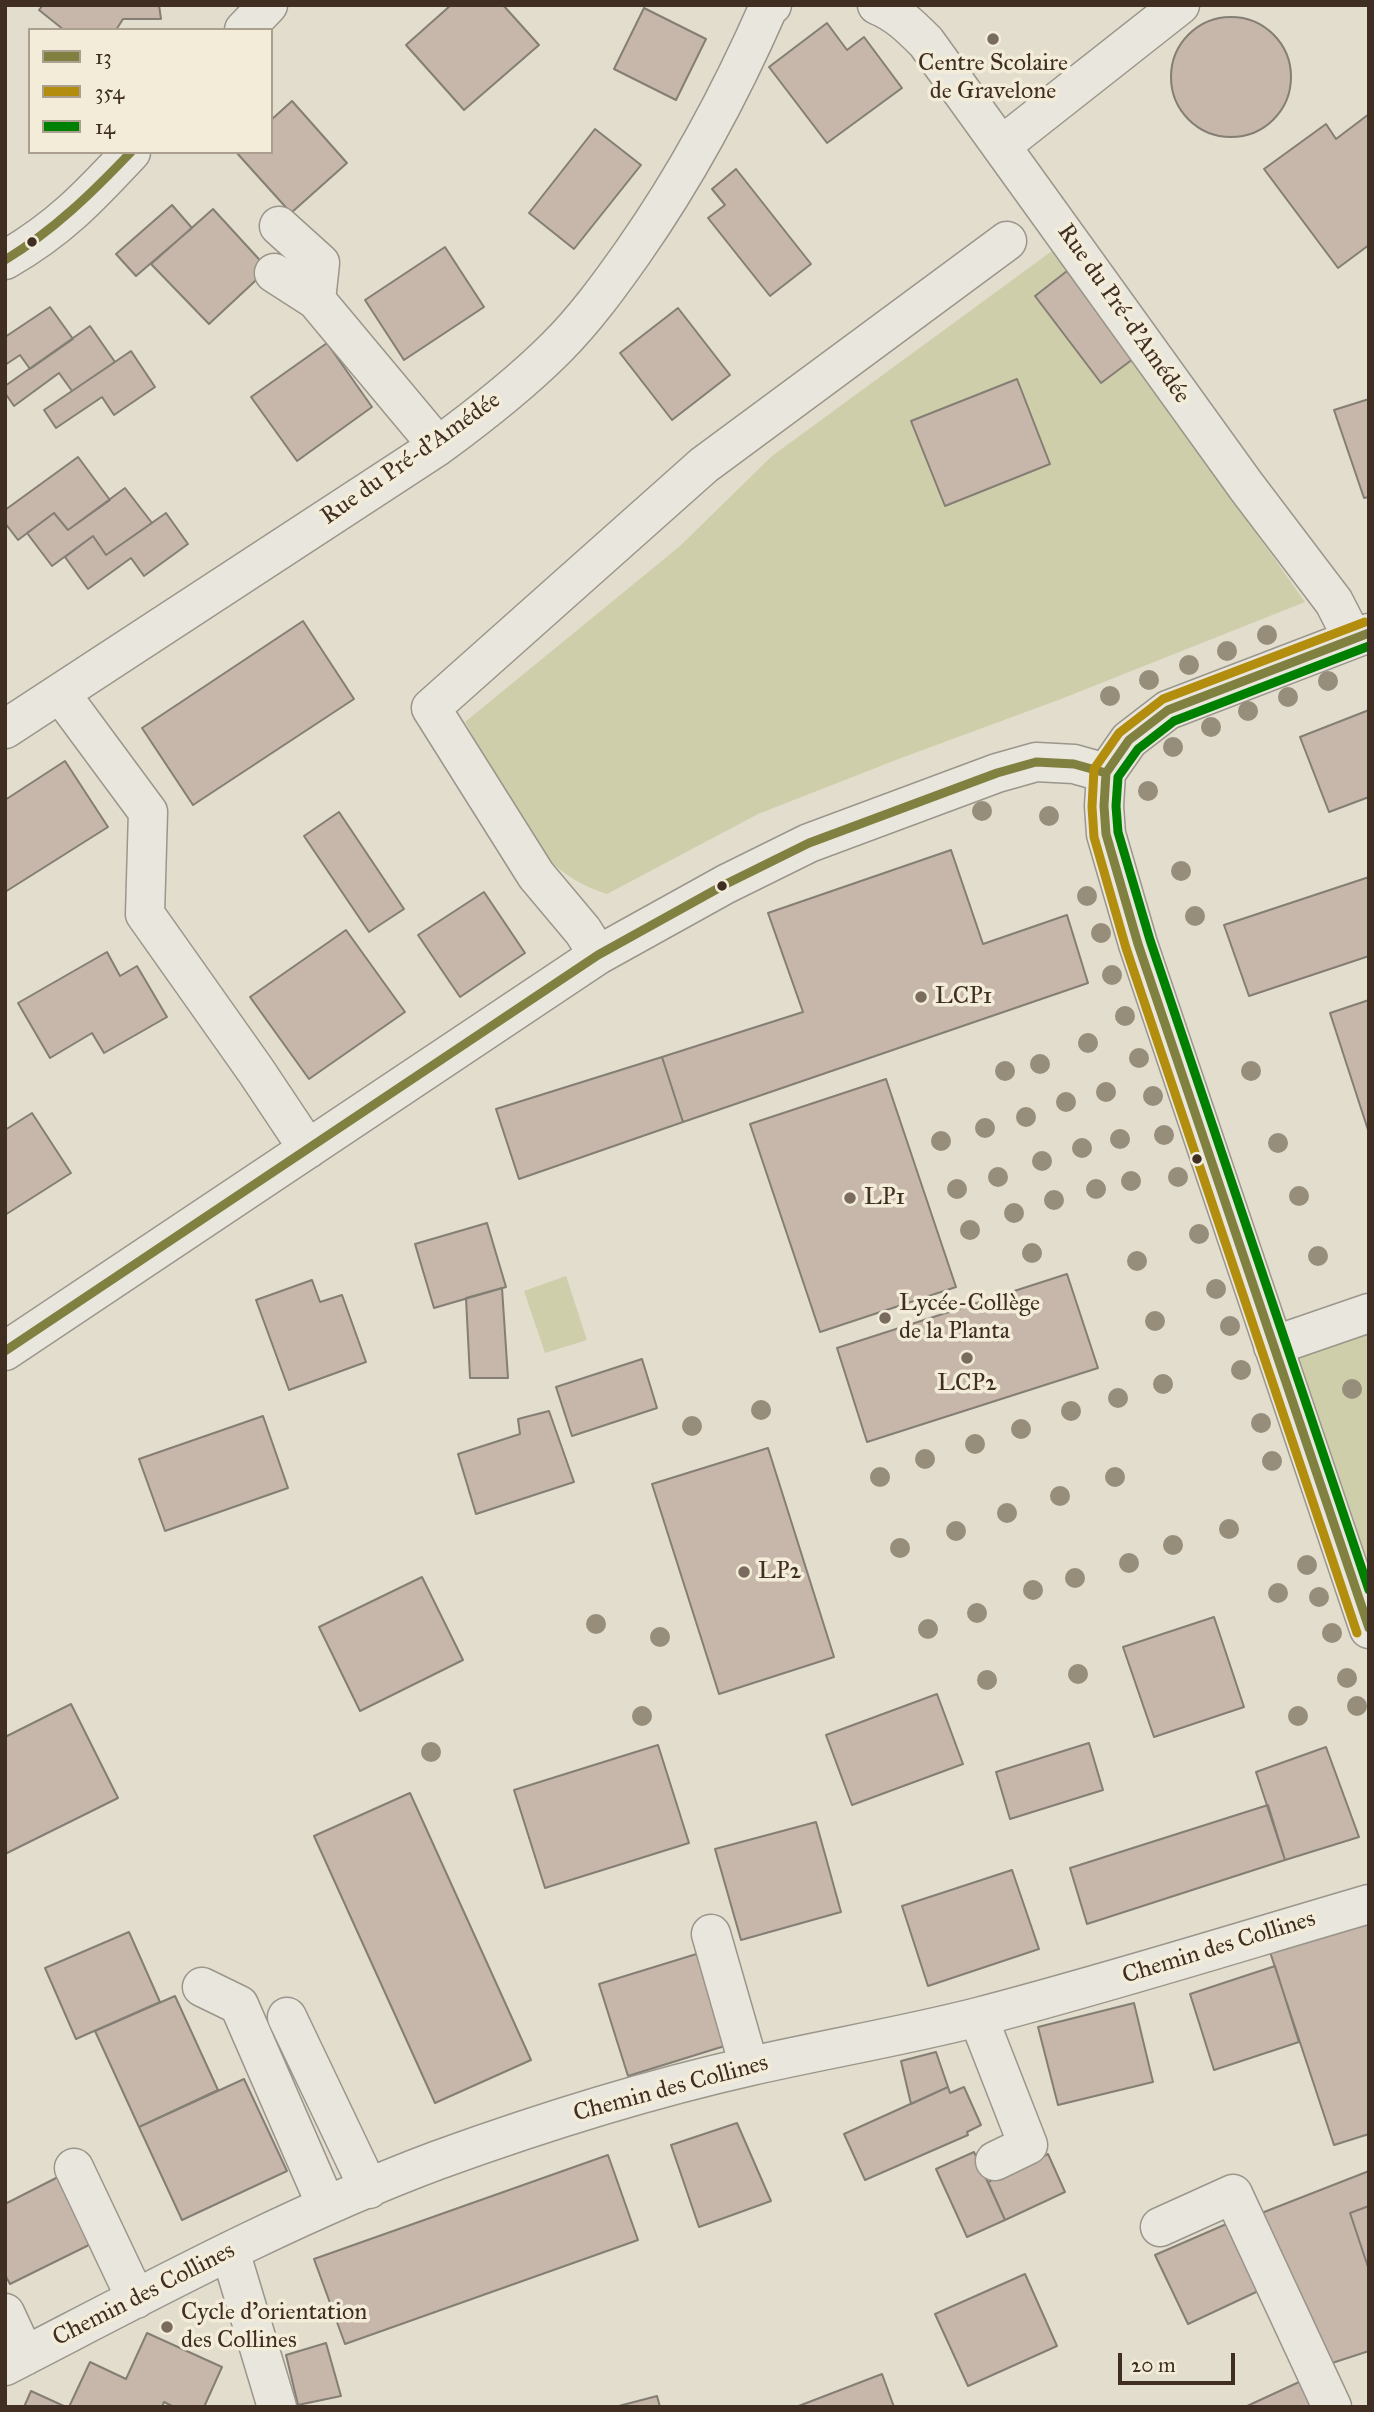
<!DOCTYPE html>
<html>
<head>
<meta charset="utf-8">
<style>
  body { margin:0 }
  #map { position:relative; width:1374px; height:2412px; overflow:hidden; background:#e2ddcc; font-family:"IM FELL Great Primer",serif }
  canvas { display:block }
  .frame { position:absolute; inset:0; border:7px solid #412e22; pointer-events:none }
  .legend { position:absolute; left:28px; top:28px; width:245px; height:126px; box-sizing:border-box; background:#f2ecd8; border:2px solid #aba08f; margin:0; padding:9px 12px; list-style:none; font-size:21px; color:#412e22 }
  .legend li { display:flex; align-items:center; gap:14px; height:35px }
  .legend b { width:35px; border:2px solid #aba08f }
  .scale { position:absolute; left:1118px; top:2353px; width:117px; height:32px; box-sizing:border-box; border:4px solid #412e22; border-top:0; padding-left:9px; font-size:21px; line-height:24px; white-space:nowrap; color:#412e22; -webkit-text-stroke:5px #f2ecd8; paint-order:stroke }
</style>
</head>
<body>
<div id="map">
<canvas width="1374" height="2412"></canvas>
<div class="frame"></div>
<ul class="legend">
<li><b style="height:9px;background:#808040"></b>13</li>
<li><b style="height:9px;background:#b38d0e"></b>354</li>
<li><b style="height:9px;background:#008000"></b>14</li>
</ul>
<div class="scale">20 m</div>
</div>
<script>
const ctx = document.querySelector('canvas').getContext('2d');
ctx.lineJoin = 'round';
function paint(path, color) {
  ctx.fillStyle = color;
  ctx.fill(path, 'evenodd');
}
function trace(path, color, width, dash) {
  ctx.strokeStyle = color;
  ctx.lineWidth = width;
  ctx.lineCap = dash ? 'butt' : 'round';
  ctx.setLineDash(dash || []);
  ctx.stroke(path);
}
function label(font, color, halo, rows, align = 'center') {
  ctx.font = font + ' "IM FELL Great Primer",serif';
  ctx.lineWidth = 7;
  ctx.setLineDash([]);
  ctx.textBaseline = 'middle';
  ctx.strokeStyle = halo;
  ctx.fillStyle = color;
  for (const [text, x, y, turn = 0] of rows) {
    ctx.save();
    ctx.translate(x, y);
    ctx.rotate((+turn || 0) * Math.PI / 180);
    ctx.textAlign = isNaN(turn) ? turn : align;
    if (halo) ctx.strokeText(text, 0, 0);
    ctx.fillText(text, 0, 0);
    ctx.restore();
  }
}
const green = new Path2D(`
  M1052,251L1133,359L1305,602L1061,699L901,758L758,814L607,894C591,889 577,882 563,872C528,845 488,762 465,722L680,546L772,456Z
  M566,1276L587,1340L545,1353L524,1291Z
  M1369,1313V1622L1273,1346Z`);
const building = new Path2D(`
  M43,5H159L161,19H123L116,30H64L39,10Z
  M451,5H503L539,45L464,110L406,45Z
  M644,8L706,39L676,100L614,69Z
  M1171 77a60 60 0 1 1 120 0a60 60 0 1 1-120 0Z
  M827,23L847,50L864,37L902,88L827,143L769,67Z
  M292,101L347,163L291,213L236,152H271V120Z
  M1369,114V245L1338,268L1264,169L1326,124L1336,139Z
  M595,129L641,165L574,249L529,213Z
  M736,169L811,264L770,296L708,218L725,205L712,189Z
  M172,205L192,228L136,276L116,254Z
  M213,209L268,269L209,324L151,264Z
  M445,247L484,307L404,360L365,300Z
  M1067,271L1133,359L1101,383L1035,296Z
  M50,307L73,339L30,369L20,355L5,365V337Z
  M678,308L730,375L672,420L620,353Z
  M90,326L115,362L72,391L59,373L14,406L5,393V386Z
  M327,343L372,407L297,461L251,397Z
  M131,351L155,387L114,415L102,397L56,428L44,410Z
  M1017,379L1050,464L945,506L911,421Z
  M1369,399V497L1364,498L1334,410Z
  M78,457L110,500L68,530L54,513L18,540L5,523V510Z
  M125,488L152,523L106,555L93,536L52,566L27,533L54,513L68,530Z
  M166,513L188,544L144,576L131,558L88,589L65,557L93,536L106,555Z
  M303,621L354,699L193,805L142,728Z
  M1369,710V797L1329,812L1300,737Z
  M65,761L108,827L5,892V800Z
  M339,812L404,909L369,932L304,836Z
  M951,850L983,944L1067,915L1088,983L683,1122L662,1057L803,1012L768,913Z
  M1369,877V956L1249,996L1224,925Z
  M484,892L525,953L460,997L418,935Z
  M346,930L405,1012L309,1079L250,997Z
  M107,952L120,976L137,966L167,1017L104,1053L92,1033L50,1058L18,1003Z
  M1369,1000V1133L1330,1013Z
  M662,1057L683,1122L519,1179L496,1109Z
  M886,1079L956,1287L820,1332L750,1124Z
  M32,1113L71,1173L5,1215V1130Z
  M487,1223L506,1287L434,1308L415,1244Z
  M1067,1274L1098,1368L867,1442L837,1348Z
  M312,1280L320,1302L342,1295L366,1362L289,1390L256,1300Z
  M502,1288L508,1378H470L466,1298Z
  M642,1359L657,1408L572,1436L556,1387Z
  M549,1411L574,1482L476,1514L458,1454L520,1434L518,1419Z
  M263,1416L288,1488L165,1531L139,1459Z
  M768,1448L834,1657L719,1694L652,1484Z
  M422,1577L463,1660L360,1711L319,1627Z
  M1214,1617L1244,1707L1154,1737L1123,1647Z
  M937,1694L963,1764L852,1805L826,1735Z
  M71,1704L118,1798L5,1854V1737Z
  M1089,1743L1103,1790L1010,1819L996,1772Z
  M658,1745L689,1843L545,1888L514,1790Z
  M1326,1747L1359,1837L1285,1860L1256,1772Z
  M410,1793L531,2060L435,2103L314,1836Z
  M1268,1805L1285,1860L1087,1924L1070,1868Z
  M816,1822L841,1912L741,1940L715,1849Z
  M1012,1870L1039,1949L928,1986L902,1906Z
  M1369,1922V2134L1334,2145L1269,1949Z
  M129,1932L160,2002L76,2039L45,1968Z
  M703,1952L731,2044L628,2076L599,1984Z
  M1275,1966L1299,2042L1214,2070L1190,1994Z
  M175,1996L218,2090L139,2127L95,2031Z
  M1134,2003L1153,2082L1058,2105L1038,2027Z
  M936,2052L948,2087L911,2104L901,2061Z
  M244,2079L287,2171L182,2220L139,2127Z
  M948,2087L950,2093L964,2087L981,2125L967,2132L968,2135L865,2180L844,2134Z
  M737,2123L771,2201L699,2227L671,2145Z
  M974,2152L1005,2220L967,2237L936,2169Z
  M1048,2154L1065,2192L1005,2220L988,2182Z
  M608,2155L638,2240L345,2344L314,2259Z
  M1369,2171V2206L1350,2213L1369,2270V2351L1326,2365L1259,2214Z
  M60,2176L95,2242L10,2284L5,2275V2204Z
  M1369,2206V2270L1350,2213Z
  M1238,2219L1269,2286L1188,2324L1155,2255Z
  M1025,2274L1057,2346L968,2386L935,2314Z
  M147,2333L222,2367L204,2407H174L164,2402L162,2407H69L90,2362L126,2379Z
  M326,2343L341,2396L298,2405L286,2355Z
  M882,2374L894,2407H796Z
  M1312,2376L1326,2407H1245Z
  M31,2391L66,2407H24Z
  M657,2396L660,2407H615Z`);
const minor = new Path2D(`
  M877,5C897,13 911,27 926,42L1246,486L1334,602L1353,639
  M244,30L268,5
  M1001,146L1180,5
  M279,226L320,263L316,300L438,446
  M5,260C59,229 89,197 131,152
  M274,273L316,300
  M1369,633L1168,710L1129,740L1106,773L1104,806L1106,834L1138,944L1369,1629
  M60,693L148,812L145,914L256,1071L308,1149
  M5,729L438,446C479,416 520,384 556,348C585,319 609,286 633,252C687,175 731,93 769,6L772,5
  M598,955L583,931L536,875L431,708L704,465L1007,241
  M1273,1346L1369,1313
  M5,1351L598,955L726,884L809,843L997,773L1036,762L1074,764L1106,773
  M711,1934L749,2066
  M202,1987L239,2005L326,2205
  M287,2017L369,2189
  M978,2017L1028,2145L995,2161
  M74,2168L136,2299
  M1160,2227L1233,2194L1332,2407
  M230,2251L277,2407
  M5,2313L25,2356
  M5,2366C147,2293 288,2216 438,2160C540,2123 645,2090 751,2066C826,2049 903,2036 978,2017C1109,1983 1239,1942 1369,1904`);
const bus1 = new Path2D(`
  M5,260C54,230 92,193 131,152
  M1369,633L1168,710L1129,740L1106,773L1104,806L1106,834L1138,944L1369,1628
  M5,1351L598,955L726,884L809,843L997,773L1036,762L1074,764L1106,773`);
const bus2 = new Path2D(`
  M1357,1633L1126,948L1094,837L1092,807L1094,769L1119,733L1163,699L1365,622`);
const bus3 = new Path2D(`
  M1369,646L1174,721L1138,749L1118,777L1116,806L1118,832L1150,940L1369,1590`);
const trees = [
  [1267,635],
  [1227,651],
  [1189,665],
  [1149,680],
  [1328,681],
  [1110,696],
  [1288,697],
  [1248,711],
  [1211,727],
  [1173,747],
  [1148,791],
  [982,811],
  [1049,816],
  [1181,871],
  [1087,896],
  [1195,916],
  [1101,933],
  [1112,975],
  [1125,1016],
  [1088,1043],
  [1139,1058],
  [1040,1064],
  [1005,1071],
  [1251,1071],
  [1106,1092],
  [1153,1096],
  [1066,1102],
  [1026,1117],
  [985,1128],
  [1164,1135],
  [1120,1139],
  [941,1141],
  [1278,1143],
  [1082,1148],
  [1042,1161],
  [998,1177],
  [1178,1177],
  [1131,1181],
  [957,1189],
  [1096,1189],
  [1299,1196],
  [1054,1200],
  [1014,1213],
  [970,1230],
  [1199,1234],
  [1032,1253],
  [1318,1256],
  [1137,1261],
  [1216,1289],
  [1155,1321],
  [1230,1326],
  [1241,1370],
  [1163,1384],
  [1352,1389],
  [1118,1398],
  [761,1410],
  [1071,1411],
  [1261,1423],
  [692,1426],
  [1021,1429],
  [975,1444],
  [925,1459],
  [1272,1461],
  [880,1477],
  [1115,1477],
  [1060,1496],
  [1007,1513],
  [1229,1529],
  [956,1531],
  [1173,1545],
  [900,1548],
  [1129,1563],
  [1307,1565],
  [1075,1578],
  [1033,1590],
  [1278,1593],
  [1319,1597],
  [977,1613],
  [596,1624],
  [928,1629],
  [1332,1633],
  [660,1637],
  [1078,1674],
  [1347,1678],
  [987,1680],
  [1357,1706],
  [642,1716],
  [1298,1716],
  [431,1752]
];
const markers = [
  [993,39,7,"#796b5e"],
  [32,242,6,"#412e22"],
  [722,886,6,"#412e22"],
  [921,997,7,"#796b5e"],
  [1197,1159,6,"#412e22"],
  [850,1198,7,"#796b5e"],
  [885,1318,7,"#796b5e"],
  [967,1358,7,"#796b5e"],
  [744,1572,7,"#796b5e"],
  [167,2327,7,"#796b5e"]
];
const poiNames = [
  ["Centre Scolaire",993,64,"center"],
  ["de Gravelone",993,92,"center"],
  ["LCP1",935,997],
  ["LP1",864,1198],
  ["Lycée-Collège",899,1304],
  ["de la Planta",899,1332],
  ["LCP2",967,1384,"center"],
  ["LP2",758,1572],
  ["Cycle d'orientation",181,2313],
  ["des Collines",181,2341]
];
const streetNames = [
  ["Rue du Pré-d'Amédée",1123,314,55],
  ["Rue du Pré-d'Amédée",411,459,-35],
  ["Chemin des Collines",1219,1948,-17],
  ["Chemin des Collines",671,2089,-15],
  ["Chemin des Collines",144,2295,-27]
];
paint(green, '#cfceaa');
paint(building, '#c6b7aa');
trace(building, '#847e74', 2);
trace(minor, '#9b968b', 41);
trace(minor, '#e9e6dd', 38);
trace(bus1, '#808040', 9);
trace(bus2, '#b38d0e', 9);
trace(bus3, '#008000', 9);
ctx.fillStyle = '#978d7b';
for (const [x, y] of trees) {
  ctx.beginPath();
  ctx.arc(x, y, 10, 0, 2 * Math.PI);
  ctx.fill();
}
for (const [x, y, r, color] of markers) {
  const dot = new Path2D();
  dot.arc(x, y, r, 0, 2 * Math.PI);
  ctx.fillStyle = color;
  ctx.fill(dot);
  trace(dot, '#f2ecd8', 2.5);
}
label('24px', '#412e22', '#f2ecd8', poiNames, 'left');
label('24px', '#412e22', '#f2ecd8', streetNames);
</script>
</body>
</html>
